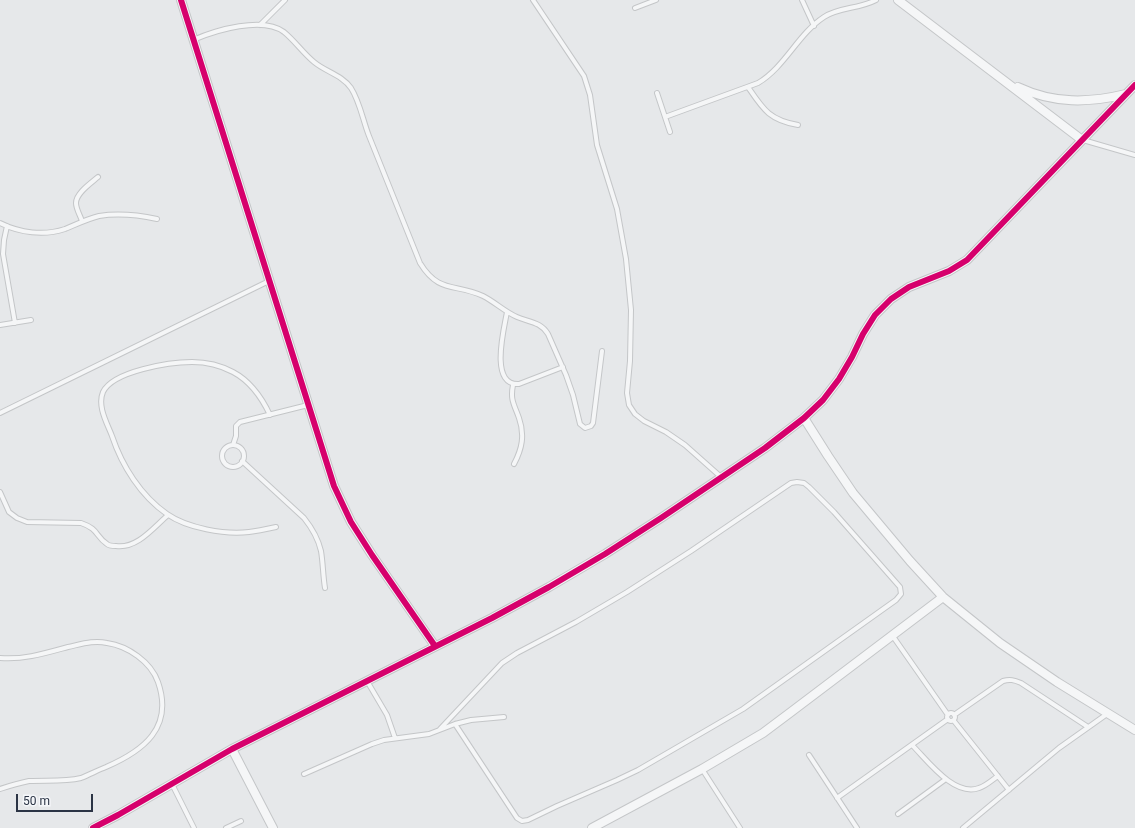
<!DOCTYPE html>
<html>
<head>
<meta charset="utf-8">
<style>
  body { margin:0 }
  #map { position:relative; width:1135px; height:828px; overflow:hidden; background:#e6e8ea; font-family:Roboto,sans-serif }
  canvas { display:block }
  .scale { position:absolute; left:16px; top:794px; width:77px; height:18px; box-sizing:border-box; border:2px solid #2b3445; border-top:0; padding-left:5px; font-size:12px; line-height:14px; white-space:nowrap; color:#2b3445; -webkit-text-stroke:3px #f4f6f9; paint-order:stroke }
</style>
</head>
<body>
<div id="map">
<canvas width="1135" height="828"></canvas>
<div class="scale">50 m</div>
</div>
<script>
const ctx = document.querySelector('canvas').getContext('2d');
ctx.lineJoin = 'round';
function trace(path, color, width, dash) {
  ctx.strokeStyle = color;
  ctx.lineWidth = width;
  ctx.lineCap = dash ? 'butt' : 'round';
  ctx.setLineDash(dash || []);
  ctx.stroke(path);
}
const lane = new Path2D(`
  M533,0L584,76L590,95L597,145L617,209L626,259L631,310L630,361L627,393L629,405L635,414L644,421L666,432L685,445L721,477
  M802,0L814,26
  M635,8L656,0
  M260,25L285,0
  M193,40C216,30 263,16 284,32C295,41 303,53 314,62C326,72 342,75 351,88C360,102 363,121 369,136C386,179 403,221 420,263C439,294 455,283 483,296C495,302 505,312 517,317C529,322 541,322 548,334L566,375L573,395L580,424L585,428L591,426L593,423L602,351
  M748,87C763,109 769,120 798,125
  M657,93L670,132
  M665,117L758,83C785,67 798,34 824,17C839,7 859,9 876,0
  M1083,140L1135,155
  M82,221C80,215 76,209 76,203C76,193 91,183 98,177
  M0,223C20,233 44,236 65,229C77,224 87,219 99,216C119,213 138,215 157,219
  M7,226L4,240L3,254L15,323
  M507,312C504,329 489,386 519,384L563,367
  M0,325L31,320
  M513,385C510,400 514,404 519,418C525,435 522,449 514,464
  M0,413L269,281
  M270,415C262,398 250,381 233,372C220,365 206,362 192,362C170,362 113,371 103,392C97,406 107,423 112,436C122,466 141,496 167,514C187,528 225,535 249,532C258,531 267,529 276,527
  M233,445L236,436V426L240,422L308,405
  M222 456a11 11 0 1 1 22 0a11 11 0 1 1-22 0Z
  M242,461L304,518C312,528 318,538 321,551C323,563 323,576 325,588
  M0,492L9,512L17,518L27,522L81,523C99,529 95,536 107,544C109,546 113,546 116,546C137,549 153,528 168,515
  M892,635L948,715
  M0,658C24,660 46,653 68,647C82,644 94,640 107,643C128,646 151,662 158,682C174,728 143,751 106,767C98,770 89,775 81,778C64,782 46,780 29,781C19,783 9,786 0,789
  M367,681L387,715L395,738
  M947 717a4 4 0 1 1 8 0a4 4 0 1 1-8 0Z
  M954,715L1003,681C1010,679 1014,680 1021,683L1088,727
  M954,721L1009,790
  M440,729L502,663L517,653L576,622L627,592L691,551L791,483L797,482L804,483L809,487L834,512L900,587L901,594L896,600L743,709L638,770L617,780L557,806L528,820L522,821L517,818L455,724
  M912,745C928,761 954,797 979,788C986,786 992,780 998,776
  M809,755L857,828
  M702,769L740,828
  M304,774L372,744L384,740L429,734L455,724L471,720L504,717
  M172,784L194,828
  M837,798L948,719
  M898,814L946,779
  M226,828L241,821
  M963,828L1059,748L1107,714`);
const street = new Path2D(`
  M181,0L334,486L351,522L372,555L435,646
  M898,0L1082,140
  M1018,87C1054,104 1089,103 1126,94
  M804,418L828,456L853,493L910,561L943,597L1000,643L1057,682L1135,730
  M232,749L273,828
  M93,828L118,815L232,749L492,618L549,587L605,554L661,518L765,448L804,418L823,400L839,379L852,357L863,334L875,315L891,299L909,287L949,271L967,260L1135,85
  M592,828L702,769L763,733L791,712L943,597`);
const cycleway = new Path2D(`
  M181,0L334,486L351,522L372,555L435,646
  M93,828L118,815L232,749L492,618L549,587L605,554L661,518L765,448L804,418L823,400L839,379L852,357L863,334L875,315L891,299L909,287L949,271L967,260L1135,85`);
trace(lane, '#c4c6c8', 6);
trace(street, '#c4c6c8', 10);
trace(lane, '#f5f6f7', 4);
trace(street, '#f5f6f7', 8);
trace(cycleway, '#d6006c', 6);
</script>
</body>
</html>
